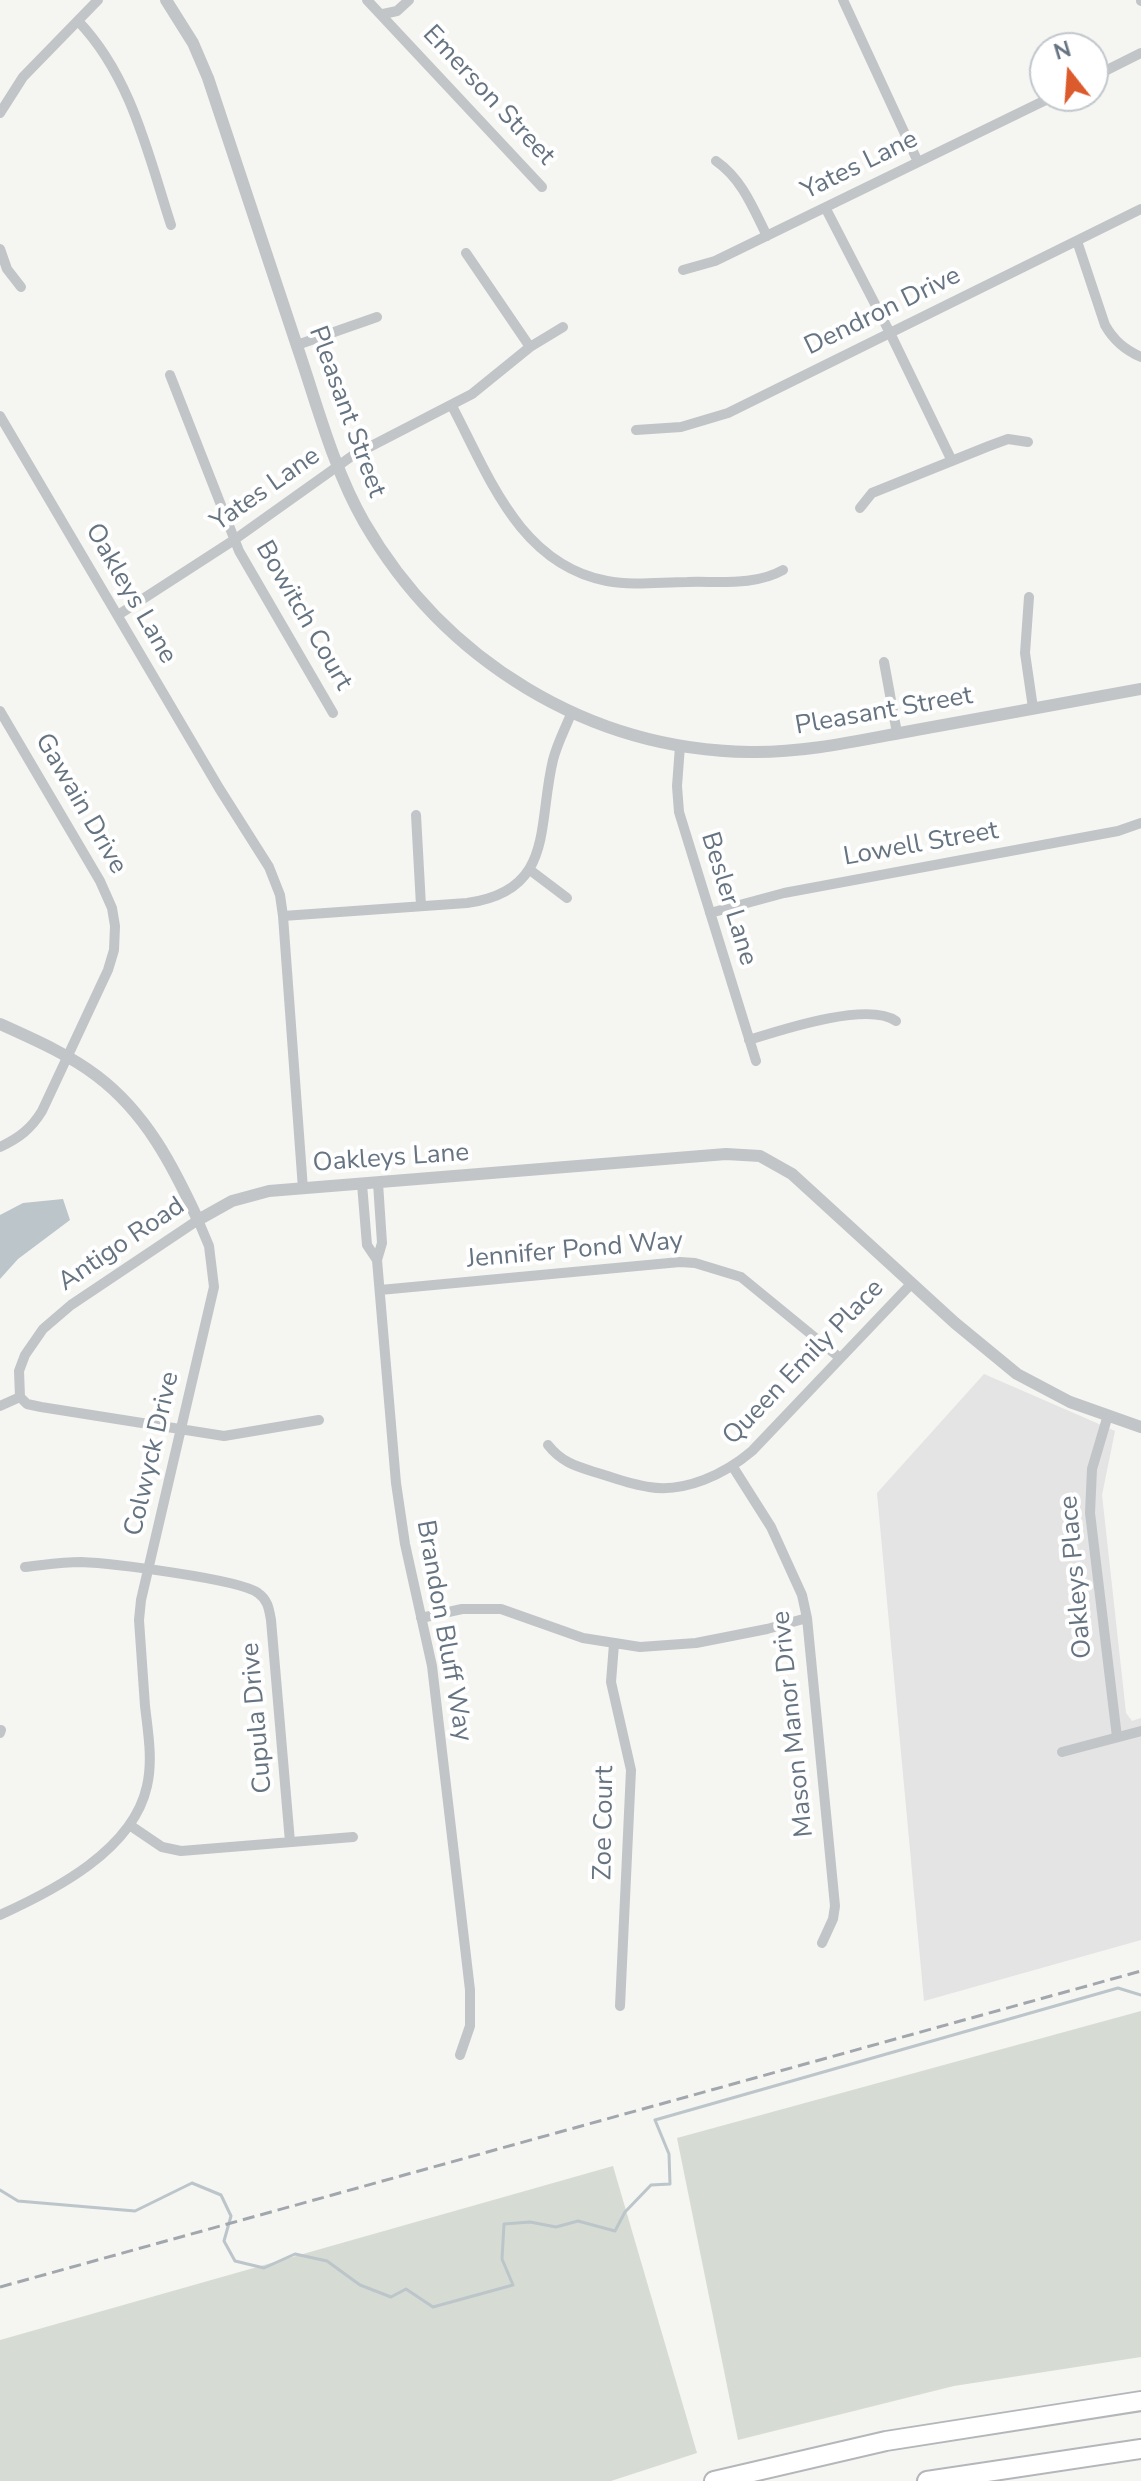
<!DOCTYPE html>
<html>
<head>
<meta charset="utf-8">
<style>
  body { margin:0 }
  #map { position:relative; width:1141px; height:2481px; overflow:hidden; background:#f5f5f2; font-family:"Nunito Sans",sans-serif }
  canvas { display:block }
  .north { position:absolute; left:1029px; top:32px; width:80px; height:80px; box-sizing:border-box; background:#fff; border:2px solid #c2c7cd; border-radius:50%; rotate:343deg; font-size:22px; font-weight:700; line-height:32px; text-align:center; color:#667482 }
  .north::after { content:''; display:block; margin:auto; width:28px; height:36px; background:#dc5b2c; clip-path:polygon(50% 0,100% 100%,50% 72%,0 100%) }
</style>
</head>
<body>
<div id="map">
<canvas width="1141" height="2481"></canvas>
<div class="north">N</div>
</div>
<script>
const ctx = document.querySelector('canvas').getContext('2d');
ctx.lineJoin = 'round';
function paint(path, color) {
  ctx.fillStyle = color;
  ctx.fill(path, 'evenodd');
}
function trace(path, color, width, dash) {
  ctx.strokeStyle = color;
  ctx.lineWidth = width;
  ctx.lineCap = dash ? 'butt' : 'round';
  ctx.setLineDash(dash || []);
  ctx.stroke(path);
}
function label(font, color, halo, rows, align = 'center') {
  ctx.font = font + ' "Nunito Sans",sans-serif';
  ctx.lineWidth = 8;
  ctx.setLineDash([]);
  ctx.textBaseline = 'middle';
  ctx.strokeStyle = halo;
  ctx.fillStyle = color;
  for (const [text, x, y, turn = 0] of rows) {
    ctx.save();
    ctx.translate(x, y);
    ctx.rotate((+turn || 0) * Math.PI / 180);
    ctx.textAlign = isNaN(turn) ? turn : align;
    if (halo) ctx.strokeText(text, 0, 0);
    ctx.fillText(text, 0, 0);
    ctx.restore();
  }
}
const built = new Path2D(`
  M984,1374L1115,1431L1102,1495L1126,1713L1132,1721L1141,1718V1940L924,2001L877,1493Z`);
const green = new Path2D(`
  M1141,2011V2357L954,2386L738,2440L677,2138Z
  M613,2166L697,2453L611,2481H0V2340Z`);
const water = new Path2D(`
  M63,1199L70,1220L18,1259L0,1279V1215L23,1203Z`);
const stream = new Path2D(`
  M0,2190L18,2201L135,2211L192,2183L221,2195L231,2216L224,2241L235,2261L264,2268L295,2254L327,2261L360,2285L391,2297L406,2289L433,2307L513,2285L502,2259L504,2224L530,2222L556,2227L578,2221L615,2231L625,2212L651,2185L670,2184L669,2154L655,2120L1118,1988L1141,1995`);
const minor = new Path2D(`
  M367,0L542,187
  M843,0L918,162
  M1141,0V1
  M383,14L397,11L409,0
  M78,21C131,76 148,154 171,225
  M1093,77L1141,53
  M0,113L23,77L98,0
  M716,161C742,179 753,208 767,236
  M826,209L890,333L952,461
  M1077,241L1105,325C1114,341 1125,350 1141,357
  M0,249L7,269L21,287
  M466,253L530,347
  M683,270L715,261L1054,96
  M297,345L377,317
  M170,375L239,551L333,713
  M452,406C489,476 519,564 607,581C633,586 661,582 687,582C719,581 755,586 783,570
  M0,416L219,788L269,867L280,895L283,916L303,1189
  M636,430L681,427L728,413L1141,209
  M860,508L872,493L989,446L1008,439L1028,442
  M1029,597L1025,653L1033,708
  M118,615L234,540L352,456L472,394L530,347L563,327
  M884,662L897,733
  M0,711L100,881L112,908L115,926L114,950L108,970L42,1111C31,1129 19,1138 0,1147
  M680,746L677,786L679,812L756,1061
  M416,815L421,906
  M530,870L567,898
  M710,913L784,893L1118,831L1141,823
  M283,916L467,903C555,891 537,826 553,760C557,744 565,729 571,714
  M749,1040C781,1030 868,1001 896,1021
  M362,1184L367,1245L377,1260L382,1243L378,1183
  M377,1260L396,1483L405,1544L432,1666L470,1990V2026L460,2055
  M380,1290L680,1262L695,1263L741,1277L840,1358
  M0,1406L20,1397L27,1404L41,1407L224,1436L319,1420
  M1108,1415L1092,1469L1090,1513L1117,1737
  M548,1445C563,1464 579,1467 601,1474C617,1479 633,1485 649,1487C685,1493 725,1474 752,1451L912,1283
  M733,1467L771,1527L802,1595L807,1618L835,1906L833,1919L822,1943
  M25,1567C44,1565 62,1562 81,1562C109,1563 240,1579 258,1593C268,1600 269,1609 271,1620L290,1842
  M421,1618L462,1609H501L583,1638L640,1647L696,1643L767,1629L807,1618
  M614,1644L611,1682L631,1770L620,2006
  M0,1733L1,1730
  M1062,1752L1141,1731
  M131,1826L162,1847L181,1851L353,1837
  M0,1915C55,1890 133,1850 147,1786C153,1760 148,1732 145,1706C143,1677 141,1649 139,1620L141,1600L214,1287L209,1246L198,1220L71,1305L43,1329L25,1355L19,1371L20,1397`);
const tertiary = new Path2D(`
  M166,0L193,43L208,78C237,167 267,256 297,346C317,404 333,468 364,522C444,660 588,750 750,752C806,753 861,740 916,730C991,716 1066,703 1141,689
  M0,1024C33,1039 68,1054 97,1076C146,1113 173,1166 198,1220L232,1201L269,1191L726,1154L760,1156L792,1174L955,1323L1017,1374L1070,1402L1141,1427`);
const motorway = new Path2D(`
  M714,2481L886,2441L1141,2401
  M927,2481L1141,2449`);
const rail = new Path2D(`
  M0,2287L1141,1971`);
const streetNames = [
  ["Emerson Street",488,96,47],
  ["Yates Lane",860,166,-26],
  ["Dendron Drive",883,312,-26],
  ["Pleasant Street",346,412,70],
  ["Yates Lane",266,490,-35],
  ["Oakleys Lane",130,594,60],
  ["Bowitch Court",303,616,60],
  ["Pleasant Street",884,712,-10],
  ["Gawain Drive",80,804,60],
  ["Lowell Street",921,845,-10],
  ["Besler Lane",728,899,73],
  ["Oakleys Lane",391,1159,-4],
  ["Antigo Road",122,1245,-34],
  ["Jennifer Pond Way",575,1251,-5],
  ["Queen Emily Place",804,1363,-46],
  ["Colwyck Drive",153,1454,-77],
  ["Oakleys Place",1077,1577,-95],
  ["Brandon Bluff Way",443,1631,80],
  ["Cupula Drive",258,1718,-95],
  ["Mason Manor Drive",794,1724,-96],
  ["Zoe Court",605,1823,-89]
];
paint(built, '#e3e4e3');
paint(green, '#d6dcd3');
paint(water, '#bcc5ca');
trace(stream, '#bcc5ca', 3);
trace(motorway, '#b4b7ba', 22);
trace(minor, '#c1c5c8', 10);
trace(tertiary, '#c1c5c8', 12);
trace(motorway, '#fff', 18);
trace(rail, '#a2a7ad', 3, [12, 6]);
label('26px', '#667482', '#fff', streetNames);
</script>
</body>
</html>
